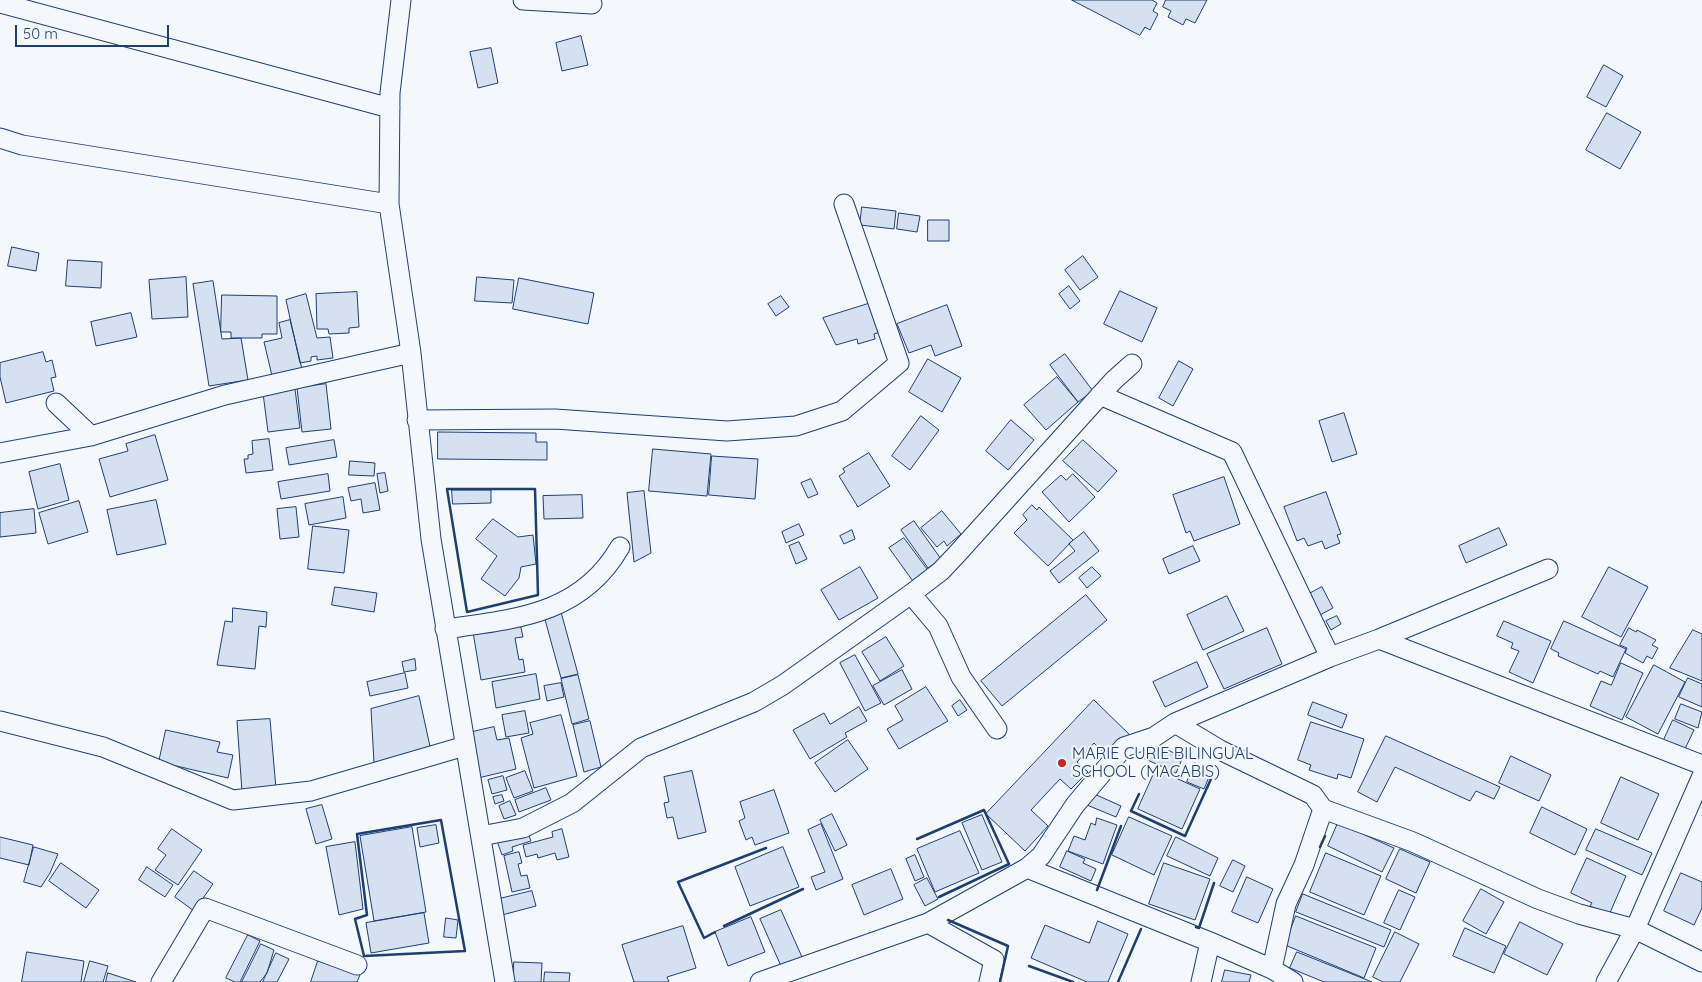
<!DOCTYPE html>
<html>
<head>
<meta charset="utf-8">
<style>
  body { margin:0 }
  #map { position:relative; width:1702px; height:982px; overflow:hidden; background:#f4f7fb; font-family:Quicksand,sans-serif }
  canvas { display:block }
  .scale { position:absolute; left:15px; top:25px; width:154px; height:22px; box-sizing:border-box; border:2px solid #1d3f73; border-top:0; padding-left:6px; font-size:15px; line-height:18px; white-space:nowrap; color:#1d3f73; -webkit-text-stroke:4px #f4f7fb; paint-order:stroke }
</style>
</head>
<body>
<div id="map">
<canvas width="1702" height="982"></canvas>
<div class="scale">50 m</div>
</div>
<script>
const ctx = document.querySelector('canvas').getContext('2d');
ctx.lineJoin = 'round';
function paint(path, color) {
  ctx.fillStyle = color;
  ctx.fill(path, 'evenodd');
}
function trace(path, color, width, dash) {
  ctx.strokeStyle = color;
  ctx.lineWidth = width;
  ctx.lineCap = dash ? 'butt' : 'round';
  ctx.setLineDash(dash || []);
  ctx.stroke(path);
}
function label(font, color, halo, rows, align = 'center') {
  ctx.font = font + ' Quicksand,sans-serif';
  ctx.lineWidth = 4;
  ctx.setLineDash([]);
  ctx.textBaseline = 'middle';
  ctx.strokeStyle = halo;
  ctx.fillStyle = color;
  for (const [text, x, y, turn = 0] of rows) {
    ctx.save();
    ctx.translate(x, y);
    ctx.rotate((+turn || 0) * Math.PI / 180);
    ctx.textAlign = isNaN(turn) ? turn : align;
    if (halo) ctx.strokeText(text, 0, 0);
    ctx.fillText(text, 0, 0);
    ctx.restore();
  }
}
const building = new Path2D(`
  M1072,0H1152L1157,3L1153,11L1158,14L1150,30L1145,27L1140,35Z
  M1166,0H1207L1195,23L1186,19L1183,25L1168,17L1171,11L1163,7Z
  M581,36L588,65L562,71L556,43Z
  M491,48L498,83L478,88L470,52Z
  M1604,65L1623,76L1606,107L1587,97Z
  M1607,113L1641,132L1620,169L1586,150Z
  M862,207L896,211L894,229L860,225Z
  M899,213L920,216L917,232L897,229Z
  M928,220H949V241H928Z
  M12,247L39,253L36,271L8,266Z
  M1083,256L1098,277L1080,290L1065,270Z
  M68,260L102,262L101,288L66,286Z
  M186,277L188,317L152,319L149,280Z
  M477,277L514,280L512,303L475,301Z
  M519,278L594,293L588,324L513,309Z
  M213,281L222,339L241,338L248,380L209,386L193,284Z
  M1069,286L1080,301L1070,309L1059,294Z
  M1120,291L1157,308L1142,342L1104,324Z
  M357,292L359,327L349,328V333L329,334L328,329H317L316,294Z
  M306,294L317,338L330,337L333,358L317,360V356L311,357V361L300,363L286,300Z
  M222,295L277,296V334H262V338H231V332H221Z
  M781,296L789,307L776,316L768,304Z
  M871,303L880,332L874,334L875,339L858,344L857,339L836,345L823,318Z
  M947,305L962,346L935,356L931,345L909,353L897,324Z
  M131,313L137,337L96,346L91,322Z
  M290,320L303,373L273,380L264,342L282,338L279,323Z
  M43,352L46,362L52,360L56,377L51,378L54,391L6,403L0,377V363Z
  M1065,354L1093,391L1078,402L1050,365Z
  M928,359L961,378L942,412L909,392Z
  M1179,361L1193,369L1173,406L1159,398Z
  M1057,377L1078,402L1046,430L1024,405Z
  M326,384L331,429L302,432L297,388Z
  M295,389L300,428L268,432L263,393Z
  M1344,413L1357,454L1332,462L1319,421Z
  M921,416L939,430L910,470L892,456Z
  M1011,420L1034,440L1008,470L986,451Z
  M438,432L536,433V442H547V460L438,459Z
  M155,435L168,480L110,497L99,459L128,451L126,444Z
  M269,439L273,470L246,473L244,459H248V455L253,454L252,441Z
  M334,440L337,457L289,465L286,448Z
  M1083,440L1117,471L1098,492L1063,461Z
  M653,449L711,454L707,496L649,491Z
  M869,453L890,486L858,507L839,476L845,472L843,469Z
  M712,456L758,459L755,499L709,495Z
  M350,461L375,463L374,476L349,475Z
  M60,464L69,500L38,509L29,472Z
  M385,473L388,491L380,493L377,474Z
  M328,474L330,491L281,499L278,482Z
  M1073,474L1095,497L1069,522L1042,492L1061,475L1066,480Z
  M1224,477L1240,524L1194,541L1190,531L1186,533L1173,495Z
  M811,479L818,494L808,498L801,483Z
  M375,483L380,510L363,513L361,499L351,501L348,488Z
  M452,490H491V503L453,504Z
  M644,491L651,553L634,562L627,493Z
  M1326,492L1341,534L1337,535L1340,543L1325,549L1322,541L1308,546L1304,538L1297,541L1284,507Z
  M582,495L583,518L544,519L543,496Z
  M343,497L346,518L309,525L305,504Z
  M156,500L166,544L117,555L107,510Z
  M79,501L88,532L48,544L39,513Z
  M1032,505L1037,510L1039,507L1073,540L1048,566L1014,533L1027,520L1023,515Z
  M296,507L299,537L280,539L277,509Z
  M34,509L36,533L0,537V513Z
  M942,511L961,534L947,546L944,541L937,547L921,528Z
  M493,519L518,537L533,535L536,564L521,567L519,578L505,596L481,579L497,556L476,539Z
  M914,521L941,559L928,568L901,530Z
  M799,524L804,535L786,543L782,532Z
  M313,526L349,530L344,573L308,569Z
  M1499,528L1507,545L1466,563L1459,546Z
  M852,530L855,539L844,544L840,536Z
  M1084,532L1099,551L1059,583L1050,571L1075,551L1069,544Z
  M904,538L930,573L915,584L889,548Z
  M799,542L807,559L796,564L789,546Z
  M1193,546L1200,561L1169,574L1163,559Z
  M860,567L878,598L839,620L821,590Z
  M1092,567L1101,576L1087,588L1079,578Z
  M1609,567L1648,587L1621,637L1582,617Z
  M335,587L377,593L374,612L332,605Z
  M1322,587L1333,608L1318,616L1307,595Z
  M1086,595L1107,620L1002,706L981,681Z
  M1227,596L1244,631L1203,650L1187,615Z
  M233,608L267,612L266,627L259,626L255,669L217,665L225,621L232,622Z
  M561,612L578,674L561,678L544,616Z
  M1337,616L1341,624L1331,630L1326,621Z
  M1504,621L1551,641L1533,683L1509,672L1519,651L1511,648L1513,643L1497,636Z
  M1564,621L1626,649L1613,677L1600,671L1598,674L1558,656L1559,653L1551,649Z
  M520,623L523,637L515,638L519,660L523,659L525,672L481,680L473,632Z
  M1267,628L1282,664L1224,689L1207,654Z
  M1629,628L1636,632L1637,630L1656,640L1652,645L1658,648L1652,659L1647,656L1643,663L1625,653L1627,648L1620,645Z
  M1693,630L1702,634V681L1670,668Z
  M886,637L904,666L880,681L862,652Z
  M855,655L881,703L865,711L840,663Z
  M415,659L416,670L404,672L402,662Z
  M1197,662L1208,687L1165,707L1153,682Z
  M1621,663L1643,673L1622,720L1590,706L1601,681L1611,685Z
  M1654,665L1685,682L1658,734L1626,717Z
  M902,670L912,689L884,705L873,686Z
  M405,673L408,688L370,696L367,682Z
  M536,674L540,699L496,708L492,682Z
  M578,675L589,719L572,724L561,679Z
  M1688,678L1702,684V707L1679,697Z
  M561,683L564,697L547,701L544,686Z
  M926,687L948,721L899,749L887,729L903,720L895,706Z
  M419,696L431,751L374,763L371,709Z
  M960,700L967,710L958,716L952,706Z
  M1094,700L1132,737L1111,760L1094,743L1077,762L1088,772L1071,789L1060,779L1031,810L1048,826L1025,851L986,814Z
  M1313,702L1347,715L1342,728L1308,715Z
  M1681,704L1702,712L1698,728L1675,719Z
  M859,707L867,721L845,733L847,737L810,759L793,730L824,713L830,724Z
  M525,711L529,733L506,737L502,715Z
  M561,715L577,776L534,788L521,738L533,734L530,723Z
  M270,719L276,789L242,792L237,721Z
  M1673,720L1694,730L1683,753L1662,744Z
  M590,721L601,767L584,772L573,725Z
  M1311,722L1364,739L1351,778L1338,774L1337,779L1309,770L1311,765L1298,760Z
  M494,727L497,740L509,738L516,769L478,778L468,733Z
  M166,730L220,742L217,752L233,755L228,778L159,762Z
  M1386,736L1500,787L1494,799L1476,791L1470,801L1395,767L1377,802L1358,792Z
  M848,740L868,769L835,792L815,763Z
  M1150,742L1183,757L1176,773L1143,758Z
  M1511,756L1551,775L1539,801L1499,783Z
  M1195,763L1212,770L1204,789L1187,782Z
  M1156,769L1200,789L1182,829L1138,809Z
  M525,771L533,791L514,798L506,778Z
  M692,771L706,832L678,839L673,817L667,818L664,803L669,802L664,777Z
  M503,776L507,790L492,794L488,780Z
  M1621,777L1659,794L1638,840L1601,823Z
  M546,788L551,800L519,812L515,800Z
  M774,790L789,833L755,845L752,837L746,840L739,821L745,818L740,802Z
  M1092,793L1121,806L1116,817L1087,805Z
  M502,795L504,801L495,804L493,797Z
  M510,801L516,815L504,819L499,806Z
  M322,805L332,839L316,844L306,809Z
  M1542,807L1587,829L1575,855L1530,833Z
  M832,814L847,845L835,851L820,820Z
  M982,815L1002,862L982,870L962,823Z
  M1129,817L1172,836L1154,875L1112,855Z
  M1097,818L1117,825L1103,864L1068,851L1074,836L1085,840L1091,823L1095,825Z
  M1338,823L1394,848L1382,872L1328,846Z
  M821,824L843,879L816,890L811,877L825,872L808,830Z
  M436,825L439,843L420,847L417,828Z
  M412,827L426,912L374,921L360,836Z
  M172,829L202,850L178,885L155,870L166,855L158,849Z
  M562,829L569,857L557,860L555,853L538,858L537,854L526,857L523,845L553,837L552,832Z
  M1596,829L1652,853L1642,875L1586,850Z
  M960,831L979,873L935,892L917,849Z
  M528,833L531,841L512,847L513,851L502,855L497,841Z
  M0,837L33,845L29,865L0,858Z
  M1176,837L1218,858L1210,876L1167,856Z
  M355,842L363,909L339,915L326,847Z
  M34,847L58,854L50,873L41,887L24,882Z
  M783,847L799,887L750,906L735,867Z
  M1400,849L1430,862L1416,893L1386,879Z
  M1067,851L1085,859L1083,863L1096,869L1091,881L1060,867Z
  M519,852L522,863L518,864L521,876L527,875L530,888L512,892L504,856Z
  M1326,853L1381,876L1364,915L1310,892Z
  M915,855L924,877L915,881L906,859Z
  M1587,858L1626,876L1609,915L1590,906L1592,903L1571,893Z
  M1233,860L1245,866L1233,892L1220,886Z
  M61,863L99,890L86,908L49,881Z
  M1164,863L1210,879L1195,920L1149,904Z
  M147,867L173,885L165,897L139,880Z
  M891,869L903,899L864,915L852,885Z
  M194,871L213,884L194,911L175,897Z
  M1681,873L1702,882V908L1694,925L1664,911Z
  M1247,877L1273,889L1258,923L1232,912Z
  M927,878L938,899L925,906L914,885Z
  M1481,889L1504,902L1486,934L1463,921Z
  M1399,890L1415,897L1400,930L1384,923Z
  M532,891L536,906L502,915L499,899Z
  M1303,894L1391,930L1384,947L1296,912Z
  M781,910L802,957L781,966L760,919Z
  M424,913L429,943L371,953L366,923Z
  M1296,916L1376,948L1364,978L1285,945Z
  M751,917L765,952L728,966L715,932Z
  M446,918L458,920L456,938L444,937Z
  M1098,921L1128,934L1108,982H1087L1031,958L1045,925L1089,943Z
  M1520,922L1563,944L1547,975L1504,954Z
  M683,926L696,968L667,977L669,982H634L622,945Z
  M1465,928L1506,946L1494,973L1453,956Z
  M1395,932L1419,944L1400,982H1383L1373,977Z
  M248,935L260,941L240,982H235L226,978Z
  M261,944L274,950L267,973L260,982H242Z
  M27,952L84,961L81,982H22Z
  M1297,952L1372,982H1324L1290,968Z
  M276,953L289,959L277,982H263Z
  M90,961L108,966L103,982H84Z
  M318,961L360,975L357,982H311Z
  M514,962L542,963L541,982H514Z
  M1225,970L1251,975L1249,982H1222Z
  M545,972L570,973L569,982H544Z
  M108,973L136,982H106Z`);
const street = new Path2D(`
  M401,0L390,93L389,204L411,353L431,539L505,982
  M523,0L592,4
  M0,3L390,108
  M0,138L22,145L389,204
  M1100,395L1232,452L1330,657
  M56,403L91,436
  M417,420L555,419L727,431L796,426L842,411L899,363L844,204
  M0,453L91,436L225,395L411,353
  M911,594L938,626L961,677L997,729
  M445,629C515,619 581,615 620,547
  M1379,639L1548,569
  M0,721L103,747L233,800L311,791L465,746
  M1175,723L1330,657L1379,639L1702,765
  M481,836L523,828L572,803L641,748L754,702L783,685L911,594L941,571L957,554L1114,380L1132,364
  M1027,868L1210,942L1272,969L1293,982
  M928,923L994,960L989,982
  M1272,969L1286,904L1304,865L1323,809
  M161,982L205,908L357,965
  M760,982L928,923L1027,868L1041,856L1075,805L1124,747L1154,737L1175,723L1220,750L1313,795L1323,809L1413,842L1538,899L1579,914L1635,929L1702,776
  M1201,982L1210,942
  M1606,982L1635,929L1702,962`);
const wall = new Path2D(`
  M447,489H535L538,595L467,612Z
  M1139,794L1131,811L1185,836L1211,779
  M441,820L465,951L364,956L355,919L367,915L357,834Z
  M917,839L984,810L1009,864L939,897
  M1320,847L1325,836
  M1097,890L1121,826
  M948,920L1008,946L1000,982
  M724,926L803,889
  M1196,927L1199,928L1214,883
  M715,932L704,938L678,882L766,848
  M1029,966L1073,982
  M1118,982L1141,929`);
const markers = [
  [1062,763,5,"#c62828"]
];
const poiNames = [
  ["MARIE CURIE BILINGUAL",1072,754],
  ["SCHOOL (MACABIS)",1072,772]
];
paint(building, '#d5e0f0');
trace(building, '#1d3f73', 1);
trace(street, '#1d3f73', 21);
trace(street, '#f4f7fb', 19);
trace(wall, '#1d3f73', 2.5);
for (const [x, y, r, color] of markers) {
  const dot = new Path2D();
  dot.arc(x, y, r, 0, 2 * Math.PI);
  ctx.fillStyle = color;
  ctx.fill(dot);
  trace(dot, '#f4f7fb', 2);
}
label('16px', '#1d3f73', '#f4f7fb', poiNames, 'left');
</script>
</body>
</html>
